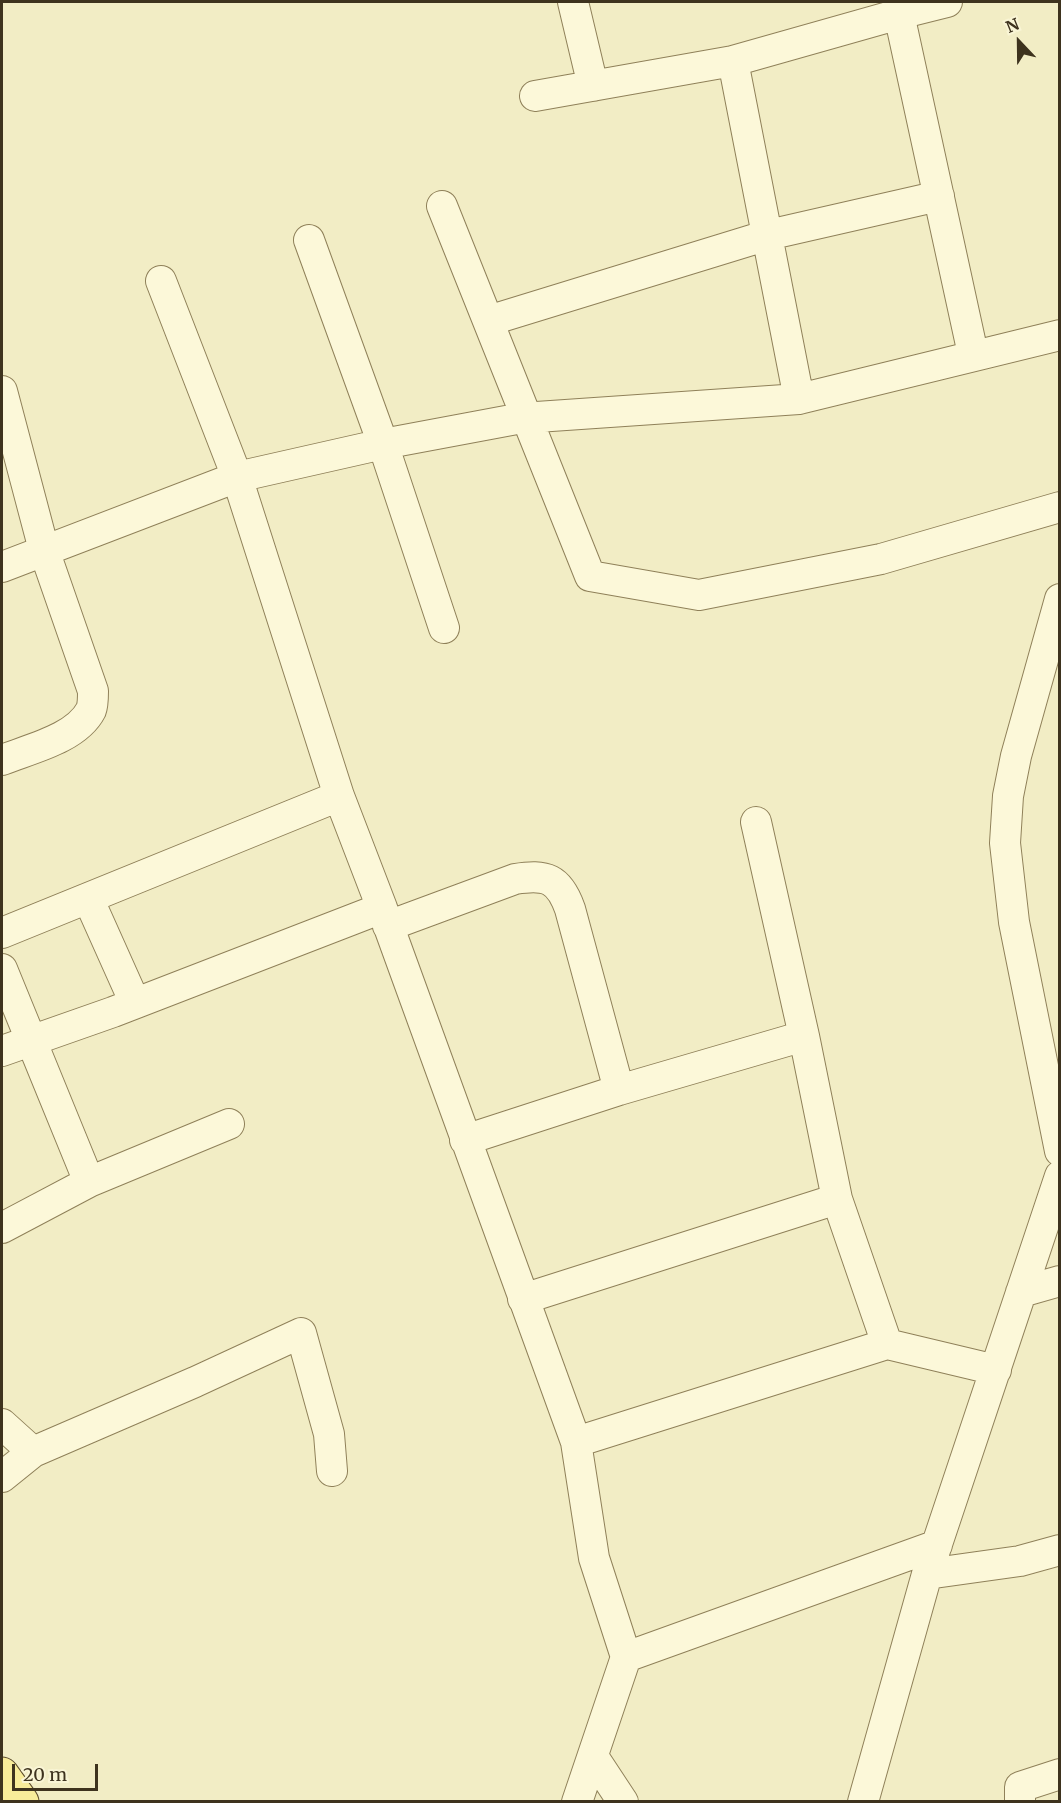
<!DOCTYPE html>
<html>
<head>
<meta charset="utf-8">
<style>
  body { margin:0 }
  #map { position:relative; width:1061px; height:1803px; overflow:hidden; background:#f2edc5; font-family:Merriweather,serif }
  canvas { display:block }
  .frame { position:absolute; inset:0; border:3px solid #3e331e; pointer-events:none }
  .north { position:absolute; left:989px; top:12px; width:60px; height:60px; -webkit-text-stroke:4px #f9f5d5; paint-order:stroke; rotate:338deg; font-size:16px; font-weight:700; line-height:24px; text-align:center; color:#3e331e }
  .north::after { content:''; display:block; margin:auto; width:21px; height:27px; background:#3e331e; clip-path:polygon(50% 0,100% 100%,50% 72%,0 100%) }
  .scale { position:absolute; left:12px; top:1764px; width:86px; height:27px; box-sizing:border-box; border:3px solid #3e331e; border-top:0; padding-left:8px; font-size:18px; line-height:21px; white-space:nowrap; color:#3e331e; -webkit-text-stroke:4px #f9f5d5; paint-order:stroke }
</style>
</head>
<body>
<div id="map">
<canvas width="1061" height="1803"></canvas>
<div class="frame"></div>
<div class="north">N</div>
<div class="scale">20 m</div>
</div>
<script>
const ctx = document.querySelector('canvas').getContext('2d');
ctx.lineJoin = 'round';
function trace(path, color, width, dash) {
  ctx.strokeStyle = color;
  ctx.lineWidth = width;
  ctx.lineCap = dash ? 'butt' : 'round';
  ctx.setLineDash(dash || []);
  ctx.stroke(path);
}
const street = new Path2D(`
  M573,2L593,86
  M899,14L947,2
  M535,96L733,61
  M442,206L590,576L699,595L881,559L1060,507
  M309,240L383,444L444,628
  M488,321L768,235L939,196
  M2,391L44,550L93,691C93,697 93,705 91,710C76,739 29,749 2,760
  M799,399L733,61L899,14L973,354
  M2,567L237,477L383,444L522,418L799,399L1060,335
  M1060,599L1016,756L1008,796L1005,843L1014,922L1060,1151
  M88,898L135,1003
  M382,908L576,1442L887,1344L996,1370
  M388,926L515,879C546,874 559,878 570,909L619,1090
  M2,933L339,796
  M2,969L89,1182L2,1228
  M804,1036L837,1199L887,1344
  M2,1051L113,1012L382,908L339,796L237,477L161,281
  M465,1140L619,1090L804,1036L756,822
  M89,1182L229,1124
  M1021,1292L1060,1281
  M523,1299L837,1199
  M2,1424L33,1452L2,1477
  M576,1442L594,1558L626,1657L937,1545
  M33,1452L195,1382L301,1333L329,1434L332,1471
  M927,1574L1020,1561L1060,1550
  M594,1758L623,1802
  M577,1802L626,1657
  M863,1802L927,1574L1060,1176
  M1020,1802V1787L1060,1774`);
const primary = new Path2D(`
  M2,1774L22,1802`);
trace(street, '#8f8059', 32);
trace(primary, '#5c4c2d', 35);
trace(street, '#fcf8d9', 30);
trace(primary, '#f8ec9a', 33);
</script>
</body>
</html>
